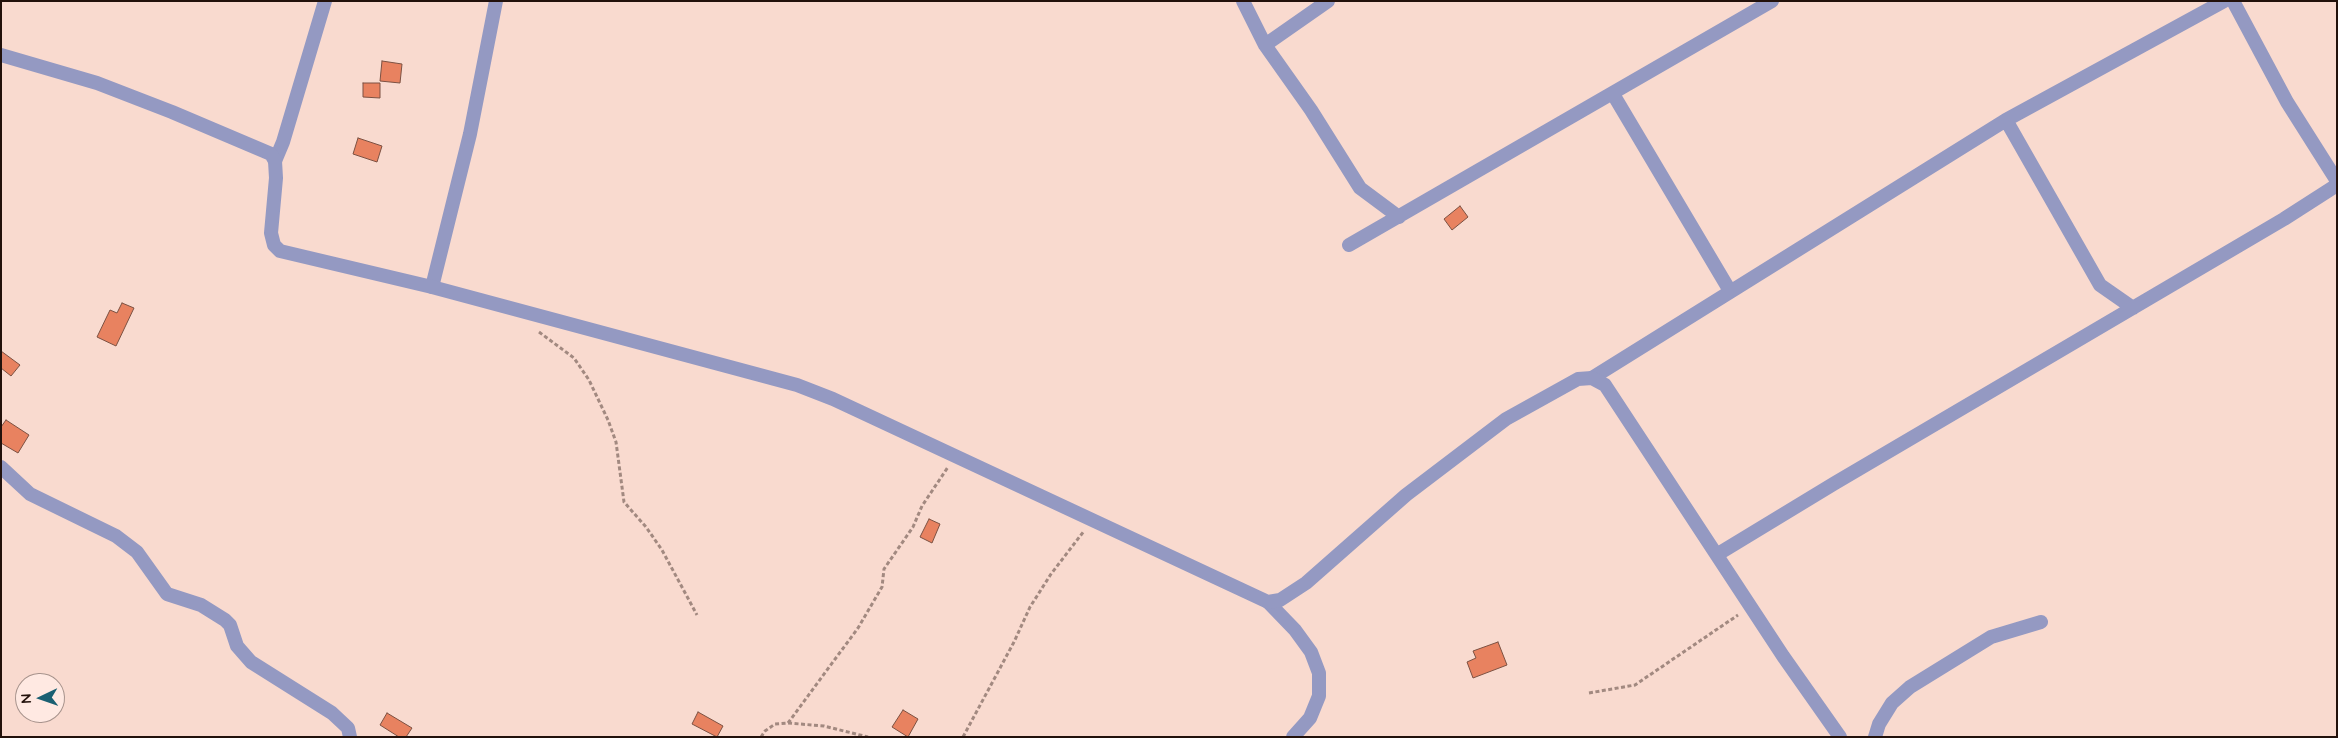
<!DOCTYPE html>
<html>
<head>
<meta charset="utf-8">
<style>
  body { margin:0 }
  #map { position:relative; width:2338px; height:738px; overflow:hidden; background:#f9dacf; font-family:Quicksand,sans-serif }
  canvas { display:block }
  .frame { position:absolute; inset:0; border:2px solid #22110b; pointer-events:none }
  .north { position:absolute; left:15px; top:673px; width:50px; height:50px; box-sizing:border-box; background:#ffe9e2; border:1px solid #a7938c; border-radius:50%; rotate:267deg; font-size:14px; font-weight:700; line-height:20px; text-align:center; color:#22110b }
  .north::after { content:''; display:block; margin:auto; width:18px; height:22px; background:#1b6072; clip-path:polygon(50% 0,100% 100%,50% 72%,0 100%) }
</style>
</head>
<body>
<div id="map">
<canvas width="2338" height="738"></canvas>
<div class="frame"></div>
<div class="north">N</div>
</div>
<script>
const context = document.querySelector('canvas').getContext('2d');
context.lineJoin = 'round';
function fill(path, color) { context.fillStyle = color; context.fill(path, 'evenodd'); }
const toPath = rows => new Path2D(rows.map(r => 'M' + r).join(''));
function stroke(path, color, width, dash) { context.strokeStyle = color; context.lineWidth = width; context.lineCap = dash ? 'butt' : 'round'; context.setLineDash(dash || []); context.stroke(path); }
const building = toPath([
  [382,61,402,64,400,83,380,81,382,61],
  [363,83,380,83,380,98,363,97,363,83],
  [358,138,382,146,377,162,353,154,358,138],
  [1460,206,1468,217,1452,230,1444,219,1460,206],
  [122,303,134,308,116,346,97,337,110,310,117,313,122,303],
  [1,351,20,365,11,376,1,368,1,351],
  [6,420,29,435,18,453,1,443,1,427,6,420],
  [929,519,940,524,932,543,920,537,929,519],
  [1498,642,1507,665,1473,678,1467,662,1476,658,1473,651,1498,642],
  [903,710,918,719,908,737,892,727,903,710],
  [698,712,723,726,717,737,692,724,698,712],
  [387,713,412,728,406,737,399,737,380,725,387,713]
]);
fill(building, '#e88260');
stroke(building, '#7c5142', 1);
stroke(toPath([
  [539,332,574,358,589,380,608,420,616,442,624,502,646,527,662,550,697,615],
  [1589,693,1635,685,1738,615],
  [788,723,858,628,882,587,884,569,913,527,922,506,948,467],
  [761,737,765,731,775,724,788,723,824,726,868,737],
  [963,737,1014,642,1030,607,1051,574,1084,531]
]), '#a28980', 3, [4, 2.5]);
stroke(toPath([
  [1243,1,1265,45,1311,110,1360,188,1399,217],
  [2233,1,2287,102,2337,181],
  [1265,45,1328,1],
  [1613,94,1730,291],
  [2006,120,2100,285,2133,308],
  [275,161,283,142,325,1],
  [1349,245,1772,1],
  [432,287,470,134,496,1],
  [1592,378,2006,120,2224,1],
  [1,467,30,494,116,536,137,552,167,594,201,605,225,620,230,625,237,646,251,662,332,713,348,728,350,737],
  [1718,554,1835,483,2284,219,2337,185],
  [1268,602,1295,630,1311,652,1319,673,1319,696,1310,718,1293,737],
  [1875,737,1879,724,1892,703,1910,687,1991,637,2041,622]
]), '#9499c2', 14);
stroke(toPath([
  [1,55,97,83,172,112,271,154,275,161,276,178,271,233,274,245,280,251,432,287,797,385,833,399,1268,602,1280,600,1306,583,1406,495,1506,419,1578,379,1592,378,1605,385,1783,656,1840,737]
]), '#9499c2', 14);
</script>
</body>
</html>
